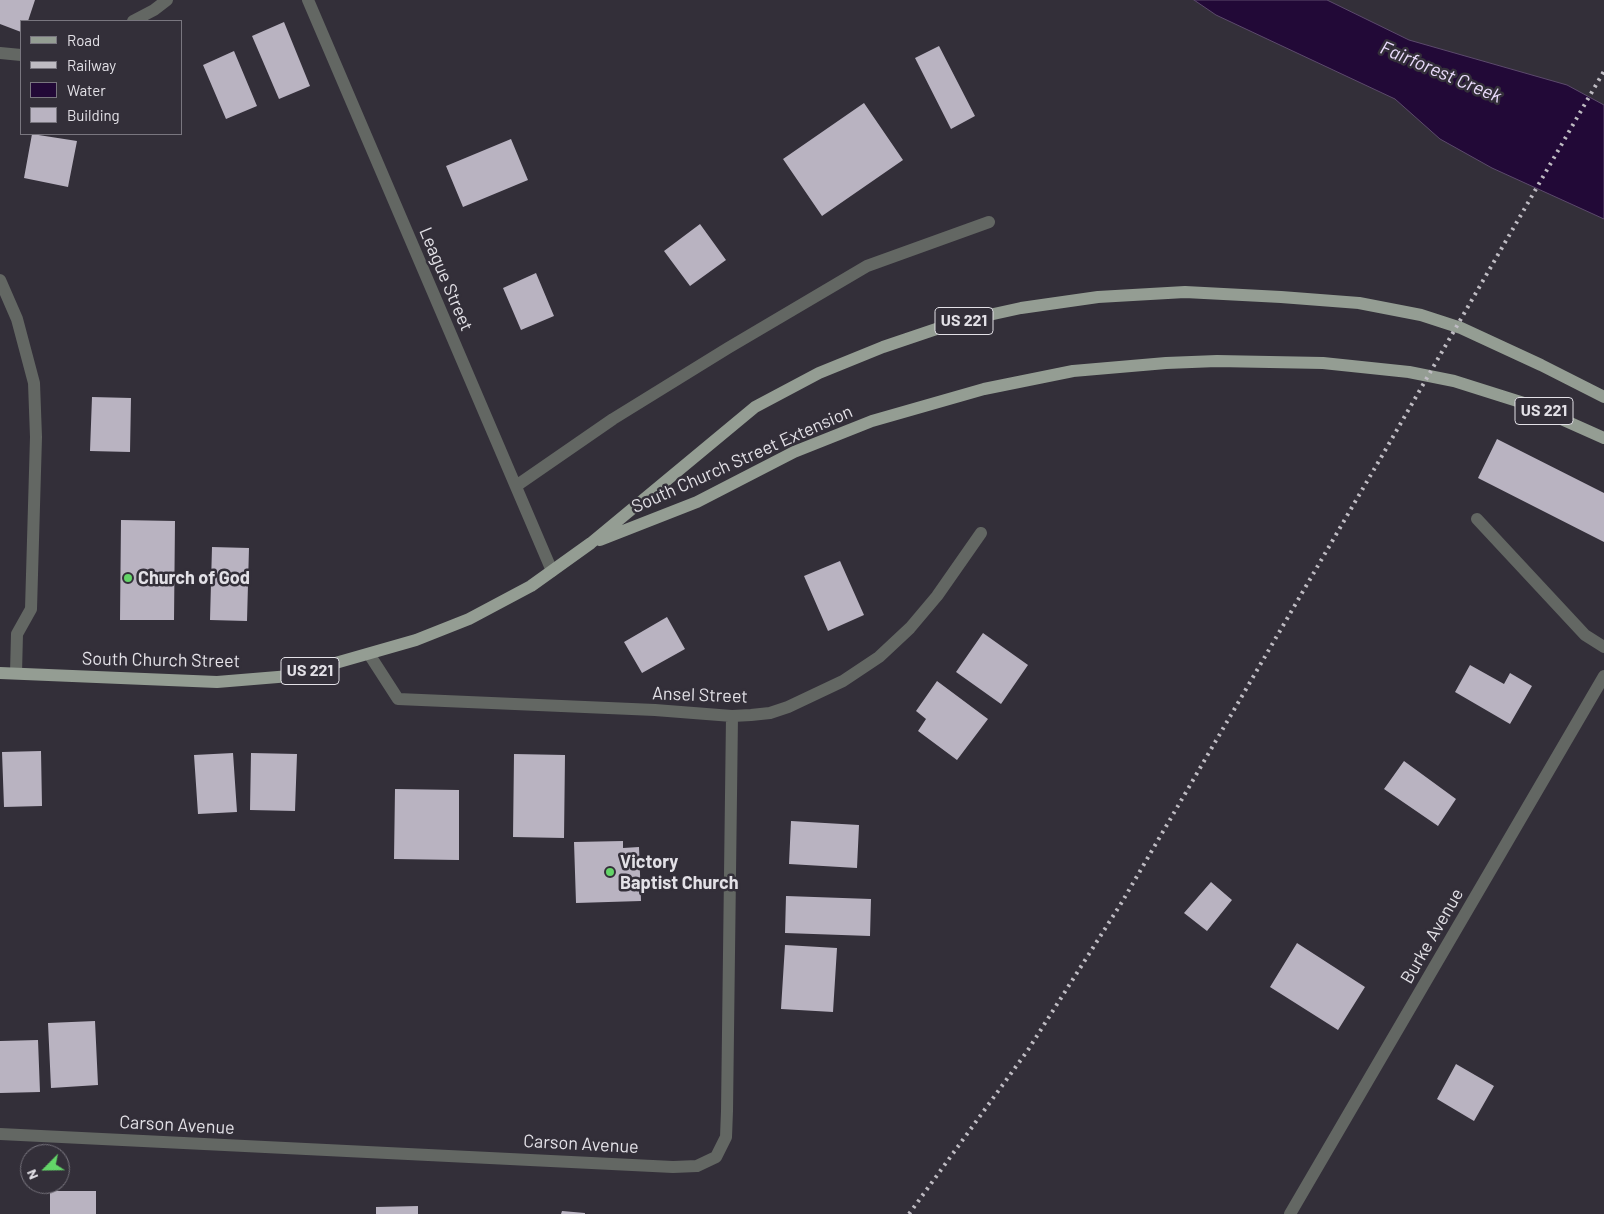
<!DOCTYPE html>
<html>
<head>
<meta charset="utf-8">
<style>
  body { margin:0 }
  #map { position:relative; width:1604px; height:1214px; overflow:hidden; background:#332f39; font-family:Barlow,sans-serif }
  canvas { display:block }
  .legend { position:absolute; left:20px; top:20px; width:162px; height:115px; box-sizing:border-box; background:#332f39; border:1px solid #79767f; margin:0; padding:6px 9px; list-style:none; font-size:15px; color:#e3e1e7 }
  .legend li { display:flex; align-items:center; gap:10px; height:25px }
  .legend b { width:25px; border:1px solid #79767f }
  .north { position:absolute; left:20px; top:1144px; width:50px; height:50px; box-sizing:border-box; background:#332f39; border:1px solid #79767f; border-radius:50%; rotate:247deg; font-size:14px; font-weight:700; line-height:20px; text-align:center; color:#e3e1e7 }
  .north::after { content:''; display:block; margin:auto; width:18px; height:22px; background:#63d468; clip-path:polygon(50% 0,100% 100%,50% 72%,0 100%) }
</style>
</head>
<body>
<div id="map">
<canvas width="1604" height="1214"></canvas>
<ul class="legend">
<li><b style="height:6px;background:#949d93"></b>Road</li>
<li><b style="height:6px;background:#bfbcc3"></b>Railway</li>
<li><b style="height:14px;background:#220937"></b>Water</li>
<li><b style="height:14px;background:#b9b3c1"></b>Building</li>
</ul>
<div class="north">N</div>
</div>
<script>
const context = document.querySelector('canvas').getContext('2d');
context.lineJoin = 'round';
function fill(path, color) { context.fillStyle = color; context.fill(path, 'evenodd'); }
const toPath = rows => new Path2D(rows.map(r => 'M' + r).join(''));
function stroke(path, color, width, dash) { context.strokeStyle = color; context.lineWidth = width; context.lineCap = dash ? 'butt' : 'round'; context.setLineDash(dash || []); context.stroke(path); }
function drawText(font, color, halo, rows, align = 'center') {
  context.font = font + ' Barlow,sans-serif'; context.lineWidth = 5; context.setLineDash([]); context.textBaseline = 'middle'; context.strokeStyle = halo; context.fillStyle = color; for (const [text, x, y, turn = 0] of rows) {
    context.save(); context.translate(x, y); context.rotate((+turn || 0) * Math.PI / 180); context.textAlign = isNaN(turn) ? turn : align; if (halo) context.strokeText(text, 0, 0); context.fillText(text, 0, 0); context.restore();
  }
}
const water = toPath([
  [1194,0,1327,0,1409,40,1567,85,1604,105,1604,219,1492,168,1440,139,1395,99,1216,15,1194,0]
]);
fill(water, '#220937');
stroke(water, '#5c4a6c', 1);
fill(toPath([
  [0,0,35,0,28,21,21,21,21,32,0,24],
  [284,22,310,86,279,99,252,36],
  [939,46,975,116,951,129,915,58],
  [234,51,257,106,226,119,203,65],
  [864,103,903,160,822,216,783,159],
  [32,134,77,141,68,187,24,178],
  [511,139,528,180,463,207,446,166],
  [700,224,726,260,690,286,664,251],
  [536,273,554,316,521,330,503,288],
  [92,397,131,398,130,452,90,451],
  [1497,439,1604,493,1604,542,1478,478],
  [121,520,175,521,174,620,120,620],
  [212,547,249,548,247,621,210,620],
  [840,561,864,615,828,631,804,576],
  [667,617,685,649,642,673,624,642],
  [983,633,1028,665,1001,704,956,672],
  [1470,665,1504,684,1510,673,1532,686,1510,724,1455,692],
  [937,681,988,719,957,760,918,731,926,719,916,711],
  [41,751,42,806,4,807,2,752],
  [233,753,237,812,198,814,194,755],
  [251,753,297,754,295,811,250,810],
  [514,754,565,755,564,838,513,837],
  [1404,761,1456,799,1438,826,1384,789],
  [395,789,459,790,459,860,394,859],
  [791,821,859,825,857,868,789,864],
  [623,841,623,848,639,847,641,901,576,903,574,842],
  [1211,882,1232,900,1207,931,1184,913],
  [786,896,871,899,870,936,785,933],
  [1297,943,1365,987,1338,1030,1270,987],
  [785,945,837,948,833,1012,781,1009],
  [95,1021,98,1085,51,1088,48,1023],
  [38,1040,40,1092,0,1093,0,1041],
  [1456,1064,1494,1086,1474,1121,1437,1099],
  [50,1191,96,1191,96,1214,50,1214],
  [418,1206,418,1214,376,1214,376,1207],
  [562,1211,585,1213,585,1214,561,1214]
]), '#b9b3c1');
stroke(toPath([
  [308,0,552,571],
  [133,21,154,10,167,0],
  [0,53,21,55],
  [0,280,17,319,34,383,36,437,31,609,17,634,16,673],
  [516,486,613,419,728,348,867,266,989,222],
  [1477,519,1585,635,1604,647],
  [369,654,398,699,655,710,732,716,751,715,770,713,788,707,843,681,879,657,910,628,937,596,981,533],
  [0,1134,673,1167,697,1166,716,1157,726,1137,727,1111,732,716],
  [1290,1214,1604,676]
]), '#636763', 12);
stroke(toPath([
  [600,540,697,502,794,452,872,421,984,389,1073,371,1166,363,1217,361,1323,363,1409,372,1454,381,1530,405,1604,438],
  [0,673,217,682,290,676,416,640,469,619,531,586,591,543,755,407,819,373,883,347,957,322,1021,308,1098,297,1185,292,1281,297,1359,303,1421,315,1461,328,1541,365,1604,397]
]), '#949d93', 12);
stroke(toPath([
  [909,1214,1028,1050,1122,902,1383,454,1604,71]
]), '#bfbcc3', 4, [2.5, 5]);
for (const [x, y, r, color] of [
  [128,578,5,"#63d468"],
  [610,872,5,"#63d468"]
]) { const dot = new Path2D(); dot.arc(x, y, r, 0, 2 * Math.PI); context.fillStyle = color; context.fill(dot); stroke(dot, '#332f39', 2); }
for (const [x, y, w] of [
  [964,321,58],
  [1544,411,58],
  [310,671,58]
]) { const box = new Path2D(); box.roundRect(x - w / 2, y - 13.5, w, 27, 4); context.fillStyle = '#332f39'; context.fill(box); stroke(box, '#e3e1e7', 1); }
drawText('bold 16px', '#e3e1e7', null, [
  ["US 221",964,321],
  ["US 221",1544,411],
  ["US 221",310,671]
]);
drawText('18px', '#e3e1e7', '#332f39', [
  ["League Street",446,279,67],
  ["South Church Street Extension",742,459,-24],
  ["South Church Street",161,660,1],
  ["Ansel Street",700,695,2],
  ["Burke Avenue",1432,936,-60],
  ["Carson Avenue",177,1125,3],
  ["Carson Avenue",581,1144,3]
]);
drawText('bold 18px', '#e3e1e7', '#332f39', [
  ["Church of God",138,578],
  ["Victory",620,862],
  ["Baptist Church",620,883]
], 'left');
drawText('italic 19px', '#ebdcfd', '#332f39', [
  ["Fairforest Creek",1441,72,23]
]);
</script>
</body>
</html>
